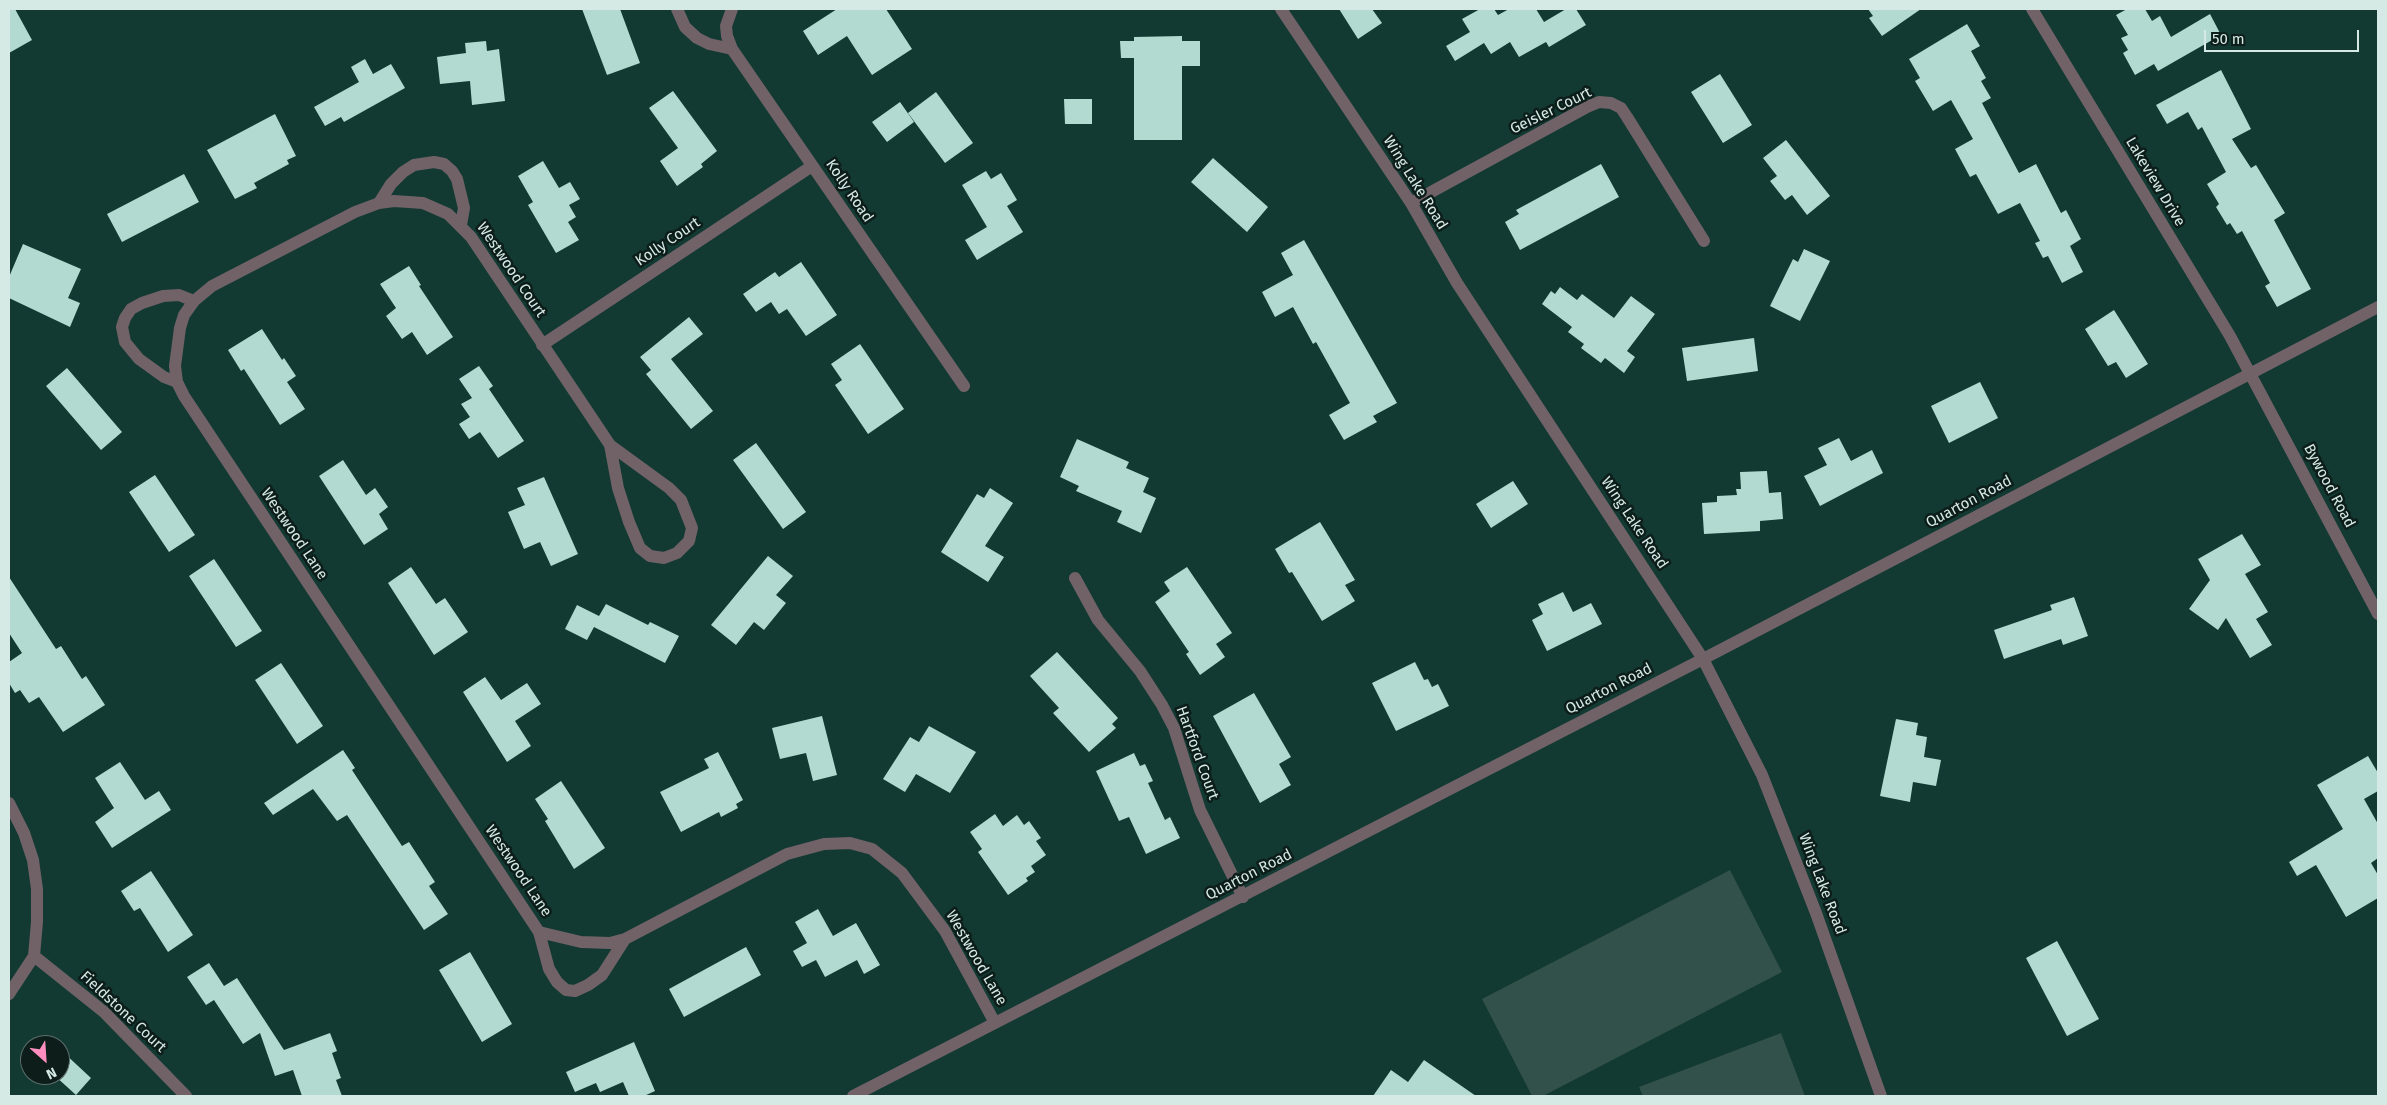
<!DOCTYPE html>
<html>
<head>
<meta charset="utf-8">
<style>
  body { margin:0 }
  #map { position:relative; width:2387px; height:1105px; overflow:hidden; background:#123932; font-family:"Fira Sans",sans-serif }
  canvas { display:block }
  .frame { position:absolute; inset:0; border:10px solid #d6eae5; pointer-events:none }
  .north { position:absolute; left:20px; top:1035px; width:50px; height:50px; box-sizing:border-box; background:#0d1d19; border:1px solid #5d6f6b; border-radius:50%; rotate:154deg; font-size:14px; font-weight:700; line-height:20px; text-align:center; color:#d6eae5 }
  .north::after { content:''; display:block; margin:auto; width:18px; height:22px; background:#fd8ebf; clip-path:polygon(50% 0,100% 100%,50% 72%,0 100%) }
  .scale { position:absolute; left:2204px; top:30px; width:155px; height:22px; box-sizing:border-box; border:2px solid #d6eae5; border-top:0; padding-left:6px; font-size:15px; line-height:18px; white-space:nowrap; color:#d6eae5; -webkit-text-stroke:4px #0d1d19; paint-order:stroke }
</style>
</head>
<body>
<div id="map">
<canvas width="2387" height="1105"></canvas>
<div class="frame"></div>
<div class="north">N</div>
<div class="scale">50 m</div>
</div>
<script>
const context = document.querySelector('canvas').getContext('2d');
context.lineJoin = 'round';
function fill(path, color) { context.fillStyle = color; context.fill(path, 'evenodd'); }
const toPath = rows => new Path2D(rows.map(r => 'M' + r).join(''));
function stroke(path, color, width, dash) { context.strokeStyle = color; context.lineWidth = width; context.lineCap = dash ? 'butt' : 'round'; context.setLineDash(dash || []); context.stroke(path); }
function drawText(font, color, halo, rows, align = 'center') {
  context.font = font + ' "Fira Sans",sans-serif'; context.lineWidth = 5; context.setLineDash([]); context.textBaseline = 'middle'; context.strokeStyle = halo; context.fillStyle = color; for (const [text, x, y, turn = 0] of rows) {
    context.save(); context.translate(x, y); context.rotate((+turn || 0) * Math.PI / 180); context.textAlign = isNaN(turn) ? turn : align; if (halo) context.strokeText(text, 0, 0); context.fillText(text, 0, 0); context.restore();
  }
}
fill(toPath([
  [1730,870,1782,972,1543,1096,1532,1096,1482,999],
  [1781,1033,1805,1096,1643,1096,1639,1087]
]), '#32514a');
fill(toPath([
  [9,9,15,9,32,40,9,53],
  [582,9,620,9,640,63,607,75],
  [837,9,886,9,912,49,872,75,847,36,818,55,803,31],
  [1339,9,1372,9,1382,23,1358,39],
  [1480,9,1494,9,1498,15,1509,9,1536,9,1544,22,1566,9,1576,9,1586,25,1549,47,1546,42,1519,57,1510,42,1491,54,1484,43,1455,61,1446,46,1470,32,1462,19],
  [1868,9,1921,9,1882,36,1869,18,1873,16],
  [2127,9,2145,9,2152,21,2160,16,2171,37,2210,14,2221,35,2158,71,2154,64,2135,75,2123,53,2128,50,2121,38,2128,35,2116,15],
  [1967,24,1980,46,1971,51,1986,78,1981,81,1991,98,1982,103,2019,173,2036,164,2061,213,2066,210,2081,239,2070,246,2083,272,2062,283,2048,256,2043,258,2035,243,2040,241,2020,203,1998,214,1976,174,1970,177,1955,149,1973,139,1951,100,1933,111,1915,81,1920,78,1909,59],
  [1182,36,1182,41,1200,41,1200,66,1182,66,1182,140,1134,140,1134,58,1121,58,1120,41,1134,41,1134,37],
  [486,41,487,51,499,49,505,101,472,105,470,81,440,84,437,57,466,53,465,43],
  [365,59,373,74,391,64,405,88,344,122,341,117,325,126,314,107,359,82,351,67],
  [2221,70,2251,129,2232,139,2251,168,2256,165,2285,213,2274,220,2311,289,2277,307,2265,286,2270,283,2242,231,2237,234,2230,223,2227,225,2216,207,2219,204,2207,184,2226,172,2202,127,2198,130,2188,112,2167,124,2156,105],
  [1720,74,1752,125,1723,143,1691,92],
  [673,91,717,151,701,164,703,167,677,186,660,161,678,148,649,108],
  [936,92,973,143,945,163,908,113],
  [1064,99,1092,99,1092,124,1065,124],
  [900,102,914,122,887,142,872,122],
  [275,114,296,156,287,160,289,164,254,183,257,188,235,199,207,150],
  [1786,140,1830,196,1807,215,1792,195,1785,200,1770,181,1777,176,1763,158],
  [1213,158,1268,207,1247,232,1191,182],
  [543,161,559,188,570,182,580,199,569,205,576,217,568,222,579,240,556,253,528,205,533,202,518,176],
  [1601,164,1619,197,1520,250,1505,222,1519,214,1516,210],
  [986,171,991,179,1001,173,1017,200,1007,206,1023,232,977,260,965,240,987,227,962,185],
  [184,174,199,202,122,242,107,214],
  [1304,240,1397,403,1373,416,1377,422,1344,440,1329,415,1350,403,1316,342,1313,344,1293,307,1275,317,1262,292,1293,275,1281,253],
  [23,244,81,269,68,298,80,303,70,327,9,298,9,277],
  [1804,249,1830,261,1800,321,1770,306,1793,259,1798,262],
  [801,262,837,315,806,336,787,309,779,314,771,302,756,312,743,294,775,272,779,277],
  [409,266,421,285,419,286,453,337,427,355,412,332,402,339,386,316,396,308,380,284],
  [1560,287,1577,300,1582,294,1614,318,1631,296,1655,314,1627,351,1635,357,1624,373,1605,358,1601,363,1581,348,1584,344,1568,332,1572,327,1542,304,1551,291,1555,294],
  [2114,310,2148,364,2126,378,2116,362,2108,366,2085,329],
  [689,317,703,334,671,359,713,411,691,429,646,374,651,370,640,357],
  [262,329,282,360,284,358,296,376,287,382,305,409,280,425,244,369,241,371,228,350],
  [1754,338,1758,371,1687,381,1682,348],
  [860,344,904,409,868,434,835,385,842,380,831,364],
  [479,366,493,386,489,389,524,441,498,458,480,432,469,439,459,424,470,417,461,404,472,398,459,379],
  [67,368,122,432,101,450,46,386],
  [1980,382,1998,418,1949,443,1931,406],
  [1839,438,1851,461,1872,450,1883,473,1820,506,1804,476,1827,465,1818,448],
  [1077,439,1129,462,1126,468,1149,478,1143,492,1156,498,1141,533,1117,522,1122,511,1076,491,1079,486,1060,477],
  [756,443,806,512,783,529,733,460],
  [343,460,366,495,375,488,388,507,379,514,388,529,364,545,319,476],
  [1767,471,1769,493,1781,492,1783,519,1760,521,1760,531,1704,534,1702,503,1717,502,1717,496,1737,495,1736,489,1741,489,1740,472],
  [155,475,195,535,169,552,129,492],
  [544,477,578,554,551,566,540,542,524,549,508,512,525,505,517,488],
  [1513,481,1528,504,1491,528,1476,504],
  [990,488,1013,503,985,546,1004,557,988,582,941,552,977,494,984,498],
  [1320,522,1355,580,1345,585,1355,601,1322,621,1292,572,1289,573,1275,549],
  [2242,534,2261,565,2245,574,2268,612,2256,619,2272,645,2250,658,2226,618,2218,630,2189,609,2210,580,2198,559],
  [768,556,793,576,776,595,786,603,764,630,754,622,736,645,711,625],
  [214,559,262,631,236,647,189,576],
  [411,567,436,604,445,598,468,632,434,655,388,583],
  [1187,567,1232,633,1216,644,1225,657,1200,675,1186,654,1189,652,1155,602,1170,591,1164,582],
  [9,577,56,649,61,646,82,679,86,676,105,705,63,732,39,697,29,703,20,690,15,693,9,683,9,662,22,653,9,633],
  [1563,592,1573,612,1591,603,1602,624,1547,651,1532,620,1543,614,1538,604],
  [2074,597,2088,636,2063,645,2061,639,2004,659,1994,630,2052,610,2050,605],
  [606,604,648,625,650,622,679,636,665,663,594,627,587,640,565,629,577,605,599,616],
  [1057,652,1118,718,1112,724,1116,728,1089,752,1053,713,1059,708,1030,676],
  [1415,662,1424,680,1428,679,1432,687,1438,684,1449,706,1396,731,1372,683],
  [281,663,323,726,297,744,255,680],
  [485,677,501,700,527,683,541,704,515,721,531,746,507,762,463,692],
  [1254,693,1291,757,1279,764,1291,785,1260,803,1213,716],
  [822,716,837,775,813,781,806,753,780,759,772,728],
  [1896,719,1918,723,1916,735,1927,737,1924,757,1941,760,1936,786,1913,782,1910,802,1880,796],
  [929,726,976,752,950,793,916,774,905,792,883,779,910,737,919,742],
  [343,750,355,768,352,770,402,846,409,842,435,882,429,886,448,914,424,930,347,815,337,821,313,789,273,815,264,803],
  [718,752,743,800,736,804,738,808,721,817,719,812,681,832,660,792,709,768,704,759],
  [1134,753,1140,766,1145,764,1153,781,1148,783,1165,820,1170,817,1180,838,1146,854,1129,817,1119,821,1096,771],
  [2368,756,2378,773,2378,791,2364,799,2378,824,2378,858,2371,863,2378,875,2378,898,2346,917,2316,865,2297,876,2289,862,2343,829,2317,785],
  [120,762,145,800,159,791,171,810,112,848,95,822,114,808,95,778],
  [561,781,605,848,574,869,545,821,548,819,535,799],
  [995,814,1003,826,1017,815,1024,825,1029,821,1041,838,1036,841,1046,855,1031,866,1035,872,1026,878,1028,881,1008,895,978,852,982,849,970,832],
  [151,871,193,935,168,952,140,908,134,911,121,891],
  [818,909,833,936,856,923,880,965,864,974,857,960,825,977,816,960,802,967,793,951,807,943,795,922],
  [2057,941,2099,1019,2067,1036,2026,958],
  [746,947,761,975,684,1017,669,989],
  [470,952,512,1024,482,1042,439,970],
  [209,963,224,986,237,978,284,1050,330,1033,337,1051,332,1053,341,1078,336,1080,342,1096,302,1096,293,1070,275,1076,260,1033,243,1044,214,1000,206,1005,187,977],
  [634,1042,655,1091,644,1096,629,1096,623,1082,600,1092,596,1083,575,1092,566,1072],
  [63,1052,91,1078,76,1095,54,1075,60,1075,60,1054],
  [1424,1060,1476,1096,1373,1096,1391,1070,1408,1082]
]), '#b2dad0');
stroke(toPath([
  [677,9,685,27,697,38,709,44,732,49],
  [732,9,726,26,727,36,732,49,964,386],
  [1281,9,1411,203,1457,283,1703,659,1762,775,1816,913,1881,1096],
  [2032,9,2230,336,2378,614],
  [379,203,391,184,403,172,414,165,434,162,444,164,452,171,457,179,464,208,461,225],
  [1411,203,1587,107,1599,102,1611,103,1621,108,1627,117,1704,241],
  [542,345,812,166],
  [177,382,164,377,139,359,125,342,122,327,125,318,131,309,142,303,163,296,179,295,194,301],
  [610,445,669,488,681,500,692,528,689,541,677,553,664,558,650,556,640,548,629,522,618,488,610,445,471,237,448,214,423,203,394,201,379,203,355,212,212,286,194,301,184,315,180,328,175,366,177,382,184,396,539,932,581,942,610,943,625,939,787,854,824,844,850,843,872,849,902,873,945,931,995,1023],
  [1075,578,1098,620,1140,671,1162,705,1174,728,1200,810,1243,897],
  [9,803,24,833,33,860,37,889,37,922,34,956,9,994],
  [539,932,549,969,557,982,566,990,575,991,588,985,602,975,625,939],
  [34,956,104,1012,186,1096],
  [853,1096,1703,659,2378,307]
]), '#706267', 12);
drawText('15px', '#d6eae5', '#0d1d19', [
  ["Geisler Court",1551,111,-26],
  ["Lakeview Drive",2155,182,59],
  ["Wing Lake Road",1415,183,58],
  ["Kolly Road",849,191,56],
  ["Kolly Court",668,242,-34],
  ["Westwood Court",511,270,56],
  ["Bywood Road",2329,486,62],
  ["Quarton Road",1969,502,-28],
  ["Wing Lake Road",1634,523,56],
  ["Westwood Lane",294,534,56],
  ["Quarton Road",1609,689,-27],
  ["Hartford Court",1197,753,70],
  ["Westwood Lane",518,871,56],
  ["Quarton Road",1249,875,-27],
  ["Wing Lake Road",1822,884,69],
  ["Westwood Lane",976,958,60],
  ["Fieldstone Court",123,1012,43]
]);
</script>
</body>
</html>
